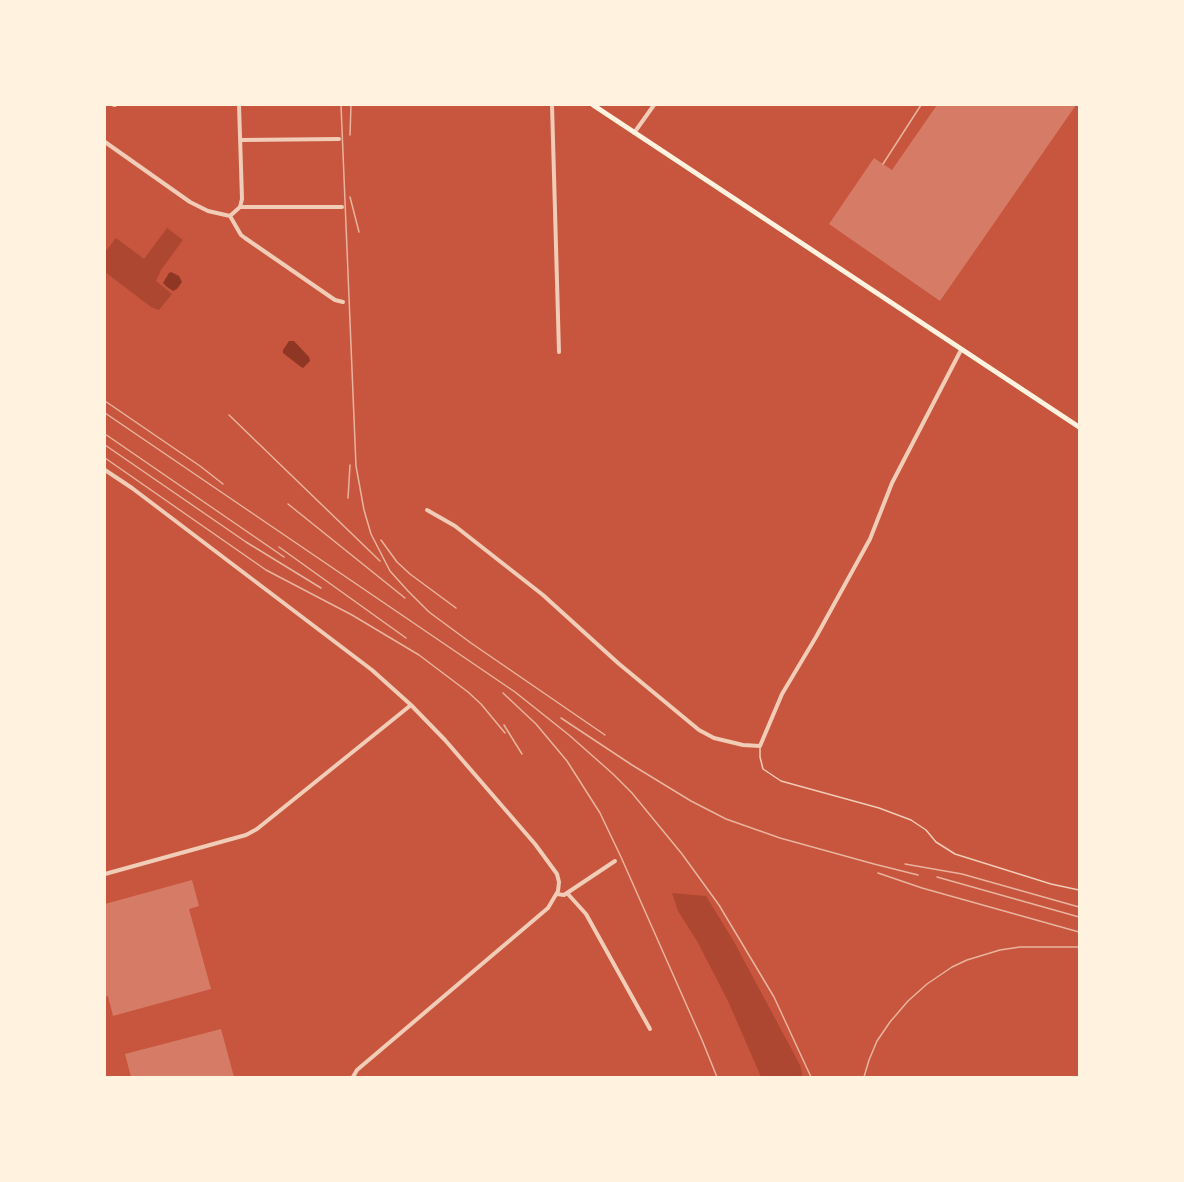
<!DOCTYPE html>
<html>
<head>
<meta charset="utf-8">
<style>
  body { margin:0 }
  #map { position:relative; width:1184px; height:1182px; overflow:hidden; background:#c8553d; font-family:"PT Sans Narrow",sans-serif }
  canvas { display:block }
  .frame { position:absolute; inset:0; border:106px solid #fff3e0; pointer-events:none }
</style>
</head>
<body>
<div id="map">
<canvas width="1184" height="1182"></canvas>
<div class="frame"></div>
</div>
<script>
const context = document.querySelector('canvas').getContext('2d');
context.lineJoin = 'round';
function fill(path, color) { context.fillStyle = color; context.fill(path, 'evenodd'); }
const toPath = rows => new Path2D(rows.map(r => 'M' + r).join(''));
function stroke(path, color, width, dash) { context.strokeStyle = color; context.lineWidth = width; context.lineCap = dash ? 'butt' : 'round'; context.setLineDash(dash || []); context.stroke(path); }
fill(toPath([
  [167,228,183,240,161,270,156,281,172,294,159,310,151,307,105,272,105,252,116,238,144,259],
  [672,893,706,896,733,940,800,1065,803,1077,761,1077,728,1001,697,941,678,911]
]), '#ae4732');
fill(toPath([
  [171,272,179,276,182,282,177,289,173,291,167,287,163,283,169,273],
  [289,341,294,341,309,357,310,361,303,368,301,367,283,353,283,350]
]), '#8f3625');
fill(toPath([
  [937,105,1076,105,940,301,829,224,874,158,892,170],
  [192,880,199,906,189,909,211,989,113,1016,108,996,105,997,105,904],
  [221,1029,234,1077,131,1077,125,1054]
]), '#d67c66');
stroke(toPath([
  [760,747,760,757,763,769,781,781,879,808,911,820,926,830,936,842,955,854,1051,884,1079,890]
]), '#f1ccb7', 1.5);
stroke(toPath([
  [114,105,115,105],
  [552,105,559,352],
  [634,133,654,105],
  [240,140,339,139],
  [105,142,190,202,208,211,230,216,241,235,245,238,335,300,343,302],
  [240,207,342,207],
  [230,216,240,207,242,199,239,105],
  [105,470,132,488,372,670,411,705,445,740,535,844,557,874,559,882,558,891,548,908,357,1070,353,1077],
  [427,510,455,526,543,595,618,663,699,730,714,738,743,745,760,746,782,694,816,637,870,539,892,483,961,350],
  [105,874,246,835,257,829,411,705],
  [567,893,586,914,650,1029],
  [557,894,564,895,615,861]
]), '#f1ccb7', 4);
stroke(toPath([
  [593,105,1079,427]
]), '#fff3e0', 5);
stroke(toPath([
  [341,105,356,466,364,510,371,534,390,571,408,591,429,612,471,643,605,735],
  [350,135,351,105],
  [883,164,921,105],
  [350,197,359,232],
  [105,401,200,466,223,484],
  [105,413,515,692,569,735,613,774,632,793,682,854,719,905,774,997,811,1077],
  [229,415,380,561],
  [105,434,284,557],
  [105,445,246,542,321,588],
  [105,458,266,570,352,615,419,655,468,692,481,704,505,733],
  [348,498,350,465],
  [288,504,405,598],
  [381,540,397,562,410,574,456,608],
  [279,547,406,638],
  [503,693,536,724,567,761,600,813,621,857,702,1040,717,1077],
  [561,718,632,765,691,801,726,819,780,838,874,864,918,875],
  [504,725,522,754],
  [905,864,962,874,1079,907],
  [878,873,922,888,1079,932],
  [937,877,1079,917],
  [864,1077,869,1060,877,1041,890,1022,908,1001,927,984,952,967,967,960,1000,950,1020,947,1079,947]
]), '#e9b49f', 1.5);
</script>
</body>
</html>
